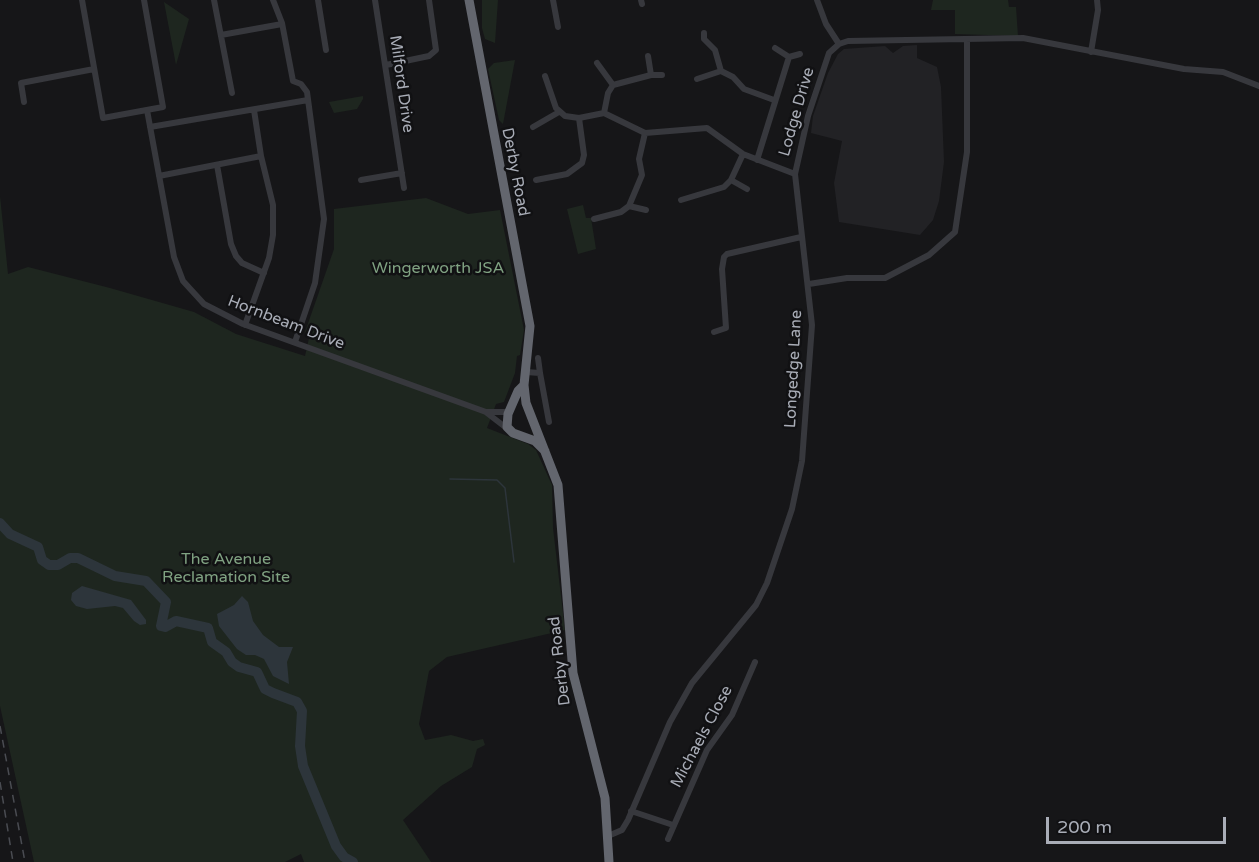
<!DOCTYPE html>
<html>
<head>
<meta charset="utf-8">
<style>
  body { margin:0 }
  #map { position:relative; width:1259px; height:862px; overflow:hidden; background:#161618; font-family:"Varela Round",sans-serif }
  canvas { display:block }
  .scale { position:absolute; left:1046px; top:817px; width:180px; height:27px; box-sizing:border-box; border:3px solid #a9adb7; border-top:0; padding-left:8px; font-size:18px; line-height:21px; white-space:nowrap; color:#a9adb7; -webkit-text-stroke:4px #111113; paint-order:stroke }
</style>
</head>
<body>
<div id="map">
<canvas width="1259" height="862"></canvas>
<div class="scale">200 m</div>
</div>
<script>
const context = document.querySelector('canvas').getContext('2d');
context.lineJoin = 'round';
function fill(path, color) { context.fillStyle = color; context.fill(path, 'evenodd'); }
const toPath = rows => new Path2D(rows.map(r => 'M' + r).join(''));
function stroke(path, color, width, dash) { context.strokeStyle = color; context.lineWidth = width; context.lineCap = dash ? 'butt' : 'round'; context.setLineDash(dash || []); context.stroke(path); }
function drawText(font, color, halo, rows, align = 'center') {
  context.font = font + ' "Varela Round",sans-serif'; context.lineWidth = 5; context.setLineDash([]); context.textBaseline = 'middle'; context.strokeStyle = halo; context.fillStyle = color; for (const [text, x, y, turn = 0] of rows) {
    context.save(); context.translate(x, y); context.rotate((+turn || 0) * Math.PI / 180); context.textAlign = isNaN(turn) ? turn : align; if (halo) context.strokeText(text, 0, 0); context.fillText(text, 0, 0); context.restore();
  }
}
fill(toPath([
  [917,45,917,58,937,67,941,87,944,162,939,201,933,220,920,235,839,222,834,183,842,141,811,133,813,116,828,73,838,54,844,49,885,46,893,53,903,46]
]), '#222225');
fill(toPath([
  [482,0,498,0,495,43,485,39,482,28],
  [933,0,1008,0,1009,7,1016,7,1018,36,955,34,955,10,931,10],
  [164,2,189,19,176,65],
  [515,60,503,124,499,120,488,69,494,63],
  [363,96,363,99,357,109,334,113,329,102],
  [0,196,8,274,28,267,110,288,194,312,236,334,305,356,309,338,305,332,334,249,334,209,426,198,468,214,500,210,524,330,520,355,517,356,515,373,504,402,496,404,487,428,528,444,536,450,552,485,553,528,565,630,447,657,429,671,419,724,425,740,451,735,473,741,483,739,485,745,477,749,472,767,441,786,403,820,431,862,304,862,301,854,285,862,34,862,0,706],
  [583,205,586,218,591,218,596,249,578,254,567,209]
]), '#1e261f');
fill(toPath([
  [82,586,131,600,146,620,146,624,140,625,134,621,123,608,115,606,87,609,76,606,71,600,72,593],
  [242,596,248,602,253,621,263,635,279,647,293,647,287,662,289,684,273,676,264,659,255,655,246,655,237,649,219,626,217,614,234,605]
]), '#2d353b');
stroke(toPath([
  [450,479,497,480,505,488,514,562]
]), '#2d353b', 1.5);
stroke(toPath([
  [0,523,10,534,38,547,42,560,49,565,58,565,70,558,78,558,115,576,146,581,166,602,161,626,165,627,176,621,208,628,212,642,226,652,232,662,239,667,257,672,265,689,273,693,297,702,302,711,300,746,303,766,336,846,344,857,353,862]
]), '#2d353b', 10);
stroke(toPath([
  [82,0,103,118,163,107,144,0],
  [214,0,232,93],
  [273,0,282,23,293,81,301,84,307,92,324,219,315,283,295,342],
  [318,0,326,50],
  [375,0,404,188],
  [553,0,558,27],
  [641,0,642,4],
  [817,0,826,24,839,44],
  [704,33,704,39,715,50,721,71,733,77,744,89,774,100],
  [221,35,282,24],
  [1091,52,1098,10,1097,0],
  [789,57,800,54],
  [597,63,613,85,651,75,648,56],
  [386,65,429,56,436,50,429,0],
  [651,75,662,75],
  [545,76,556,108,565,116,579,118,604,113,645,133,707,128,743,154,795,174],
  [697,79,721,71],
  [24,102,21,83,94,69],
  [147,110,174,257,183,281,204,304,243,324,486,412,509,412],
  [604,113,608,93,613,85],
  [150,127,308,100],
  [533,127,559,112],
  [757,160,789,57,775,48],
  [217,165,231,244,236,256,242,263,264,273],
  [159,176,261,156],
  [361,180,402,173],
  [536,180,567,174,582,163,584,155,579,118],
  [731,180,747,189],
  [681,200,724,187,731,180,743,154],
  [629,206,642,175,639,159,645,133],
  [594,219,621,212,629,206,646,210],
  [809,284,847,278,885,278,929,255,955,232,967,152,967,39],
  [245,325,269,258,273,235,273,205,261,156,254,110],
  [714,332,726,328,722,269,724,257,727,254,801,237],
  [538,358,540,373],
  [526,372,540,373,549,422],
  [487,413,509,430],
  [631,811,673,825],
  [608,836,622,830,628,820,670,722,692,683,756,605,767,583,792,509,802,461,812,325,795,174,808,116,829,53,839,44,848,41,1023,38,1184,69,1223,72,1259,86],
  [668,839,707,750,732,715,755,662]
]), '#37383d', 6);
stroke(toPath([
  [469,0,530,326,524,385,526,403,558,485,573,673,605,798,609,862],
  [524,385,518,391,508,414,507,427,513,433,535,441,545,451]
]), '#63666e', 9);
stroke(toPath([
  [0,726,25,862],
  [0,782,13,862]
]), '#4a4c52', 1.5, [8, 6]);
drawText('16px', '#a9adb7', '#111113', [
  ["Milford Drive",401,84,82],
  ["Lodge Drive",797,112,-74],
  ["Derby Road",515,172,79],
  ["Hornbeam Drive",286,323,21],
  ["Longedge Lane",794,369,-87],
  ["Derby Road",560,661,-97],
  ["Michaels Close",702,737,-62]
]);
drawText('16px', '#80a282', '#111113', [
  ["Wingerworth JSA",438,269],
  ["The Avenue",226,560],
  ["Reclamation Site",226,578]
]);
</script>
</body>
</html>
